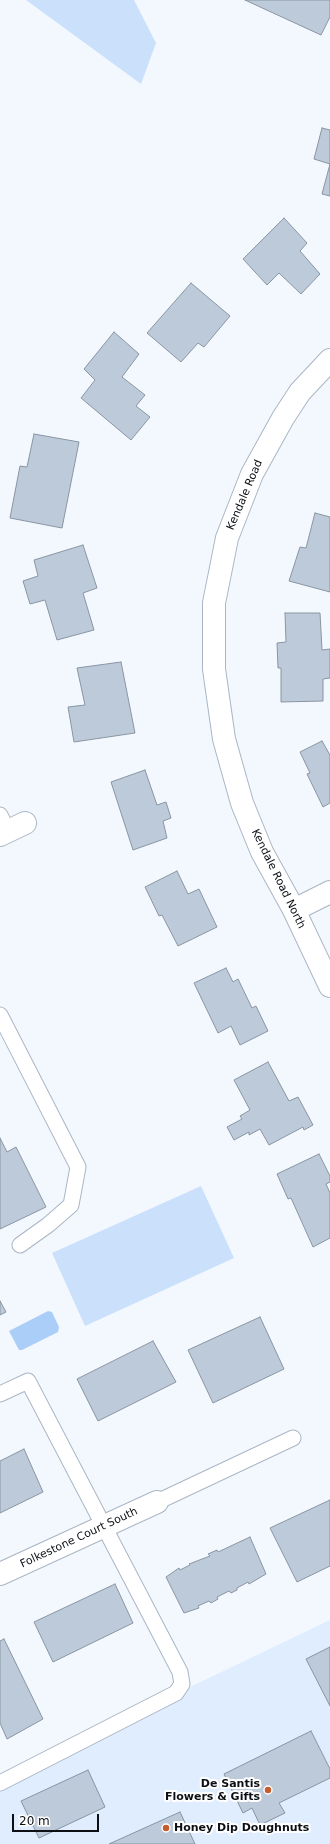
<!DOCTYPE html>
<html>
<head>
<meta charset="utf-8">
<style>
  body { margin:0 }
  #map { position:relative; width:330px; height:1844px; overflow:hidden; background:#f3f8fe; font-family:"DejaVu Sans",sans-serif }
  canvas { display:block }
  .scale { position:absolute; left:12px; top:1814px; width:87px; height:18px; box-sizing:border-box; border:2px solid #0c1015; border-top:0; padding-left:5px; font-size:12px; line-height:14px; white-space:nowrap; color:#0c1015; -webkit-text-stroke:3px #fff; paint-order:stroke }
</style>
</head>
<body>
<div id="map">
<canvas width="330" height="1844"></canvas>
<div class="scale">20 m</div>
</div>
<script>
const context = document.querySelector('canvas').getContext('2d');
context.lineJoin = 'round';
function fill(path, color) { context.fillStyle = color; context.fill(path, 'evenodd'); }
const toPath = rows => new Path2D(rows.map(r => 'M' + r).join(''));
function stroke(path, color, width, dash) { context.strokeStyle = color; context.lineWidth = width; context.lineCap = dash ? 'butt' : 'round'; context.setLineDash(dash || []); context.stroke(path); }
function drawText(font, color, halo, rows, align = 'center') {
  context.font = font + ' "DejaVu Sans",sans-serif'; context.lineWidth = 4; context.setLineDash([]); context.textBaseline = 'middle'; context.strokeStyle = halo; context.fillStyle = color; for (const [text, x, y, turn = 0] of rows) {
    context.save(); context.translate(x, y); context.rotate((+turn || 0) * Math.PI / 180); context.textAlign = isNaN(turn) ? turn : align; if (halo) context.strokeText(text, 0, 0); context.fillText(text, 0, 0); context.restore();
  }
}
fill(toPath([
  [330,1620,330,1844,0,1844,0,1778]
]), '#dfedff');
fill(toPath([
  [26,0,134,0,156,43,141,84],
  [201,1186,234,1258,85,1326,52,1253]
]), '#cae0fb');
fill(toPath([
  [48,1311,52,1312,59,1327,58,1332,22,1350,19,1350,9,1331]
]), '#abcef8');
const building = toPath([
  [245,0,330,0,330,17,321,35,245,0],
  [322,128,330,130,330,196,322,194,330,164,314,159,322,128],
  [284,218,307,243,300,251,320,274,301,294,279,273,267,285,243,259,284,218],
  [191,283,230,316,204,347,198,343,181,362,147,333,191,283],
  [114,332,139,354,122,377,145,395,136,406,150,417,131,440,81,398,95,380,84,369,114,332],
  [34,434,79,442,62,528,10,518,20,466,27,467,34,434],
  [315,513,330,517,330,592,289,581,300,547,306,548,315,513],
  [83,545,97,588,83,593,94,630,57,640,45,600,30,604,23,581,38,576,34,560,83,545],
  [285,613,320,613,322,650,330,649,330,678,323,679,323,701,281,702,281,668,278,668,277,643,286,642,285,613],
  [121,662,135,733,74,742,68,707,85,705,77,668,121,662],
  [322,741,330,755,330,803,323,807,307,774,310,773,300,752,322,741],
  [145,770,157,805,166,802,171,818,163,821,167,838,133,850,111,782,145,770],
  [177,871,188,894,199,889,217,927,178,946,162,915,159,916,145,887,177,871],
  [226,968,233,982,238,979,252,1008,256,1006,268,1031,240,1045,231,1026,218,1033,194,983,226,968],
  [268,1062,289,1101,298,1097,313,1125,304,1130,303,1127,269,1145,260,1129,249,1135,249,1132,234,1140,227,1127,242,1119,240,1116,250,1110,234,1080,268,1062],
  [0,1138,7,1152,16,1147,46,1207,0,1229,0,1138],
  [319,1154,330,1176,330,1182,326,1184,330,1193,330,1238,313,1247,291,1198,288,1199,277,1174,319,1154],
  [0,1301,6,1312,0,1315,0,1301],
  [260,1317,284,1369,213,1403,188,1350,260,1317],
  [153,1341,176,1382,98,1421,77,1379,153,1341],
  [24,1449,43,1492,0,1513,0,1461,24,1449],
  [330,1500,330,1566,297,1582,270,1528,330,1500],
  [250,1537,266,1574,249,1584,248,1582,237,1588,237,1590,231,1593,229,1591,217,1597,218,1599,211,1603,209,1601,198,1606,199,1608,184,1613,166,1577,179,1568,180,1570,190,1565,189,1564,210,1556,208,1554,217,1550,218,1552,250,1537],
  [115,1584,133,1623,53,1662,34,1622,115,1584],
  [4,1639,43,1719,7,1739,0,1723,0,1641,4,1639],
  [330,1647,330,1706,306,1659,330,1647],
  [311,1731,330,1769,330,1778,279,1803,285,1813,260,1825,252,1808,243,1813,224,1774,311,1731],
  [88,1770,105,1807,39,1838,21,1801,88,1770],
  [180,1812,195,1844,109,1844,180,1812]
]);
fill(building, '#bdcad9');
stroke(building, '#8995a3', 1);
const service = toPath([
  [0,815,8,832],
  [0,1015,78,1167,71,1205,48,1225,20,1245],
  [0,1394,28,1381,180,1672,182,1684,176,1693,0,1783],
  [157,1502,293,1438]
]);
const minor = toPath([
  [330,360,300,392,283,418,252,474,227,538,214,603,214,669,224,739,242,803,262,852,294,910,330,986],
  [0,835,25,823],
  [294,910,330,892],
  [0,1574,157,1502]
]);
stroke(service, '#aab6c5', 17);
stroke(minor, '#aab6c5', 24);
stroke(service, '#fff', 15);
stroke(minor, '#fff', 22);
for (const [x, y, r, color] of [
  [268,1790,4,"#c35d2d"],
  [166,1828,4,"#c35d2d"]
]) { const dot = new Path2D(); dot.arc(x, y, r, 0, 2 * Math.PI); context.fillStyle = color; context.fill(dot); stroke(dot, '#fff', 1.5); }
drawText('11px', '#0c1015', '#fff', [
  ["Kendale Road",245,495,-67],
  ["Kendale Road North",278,879,64],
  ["Folkestone Court South",79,1538,-25]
]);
drawText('bold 11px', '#0c1015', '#fff', [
  ["De Santis",260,1784],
  ["Flowers & Gifts",260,1797],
  ["Honey Dip Doughnuts",174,1828,"left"]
], 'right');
</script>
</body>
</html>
